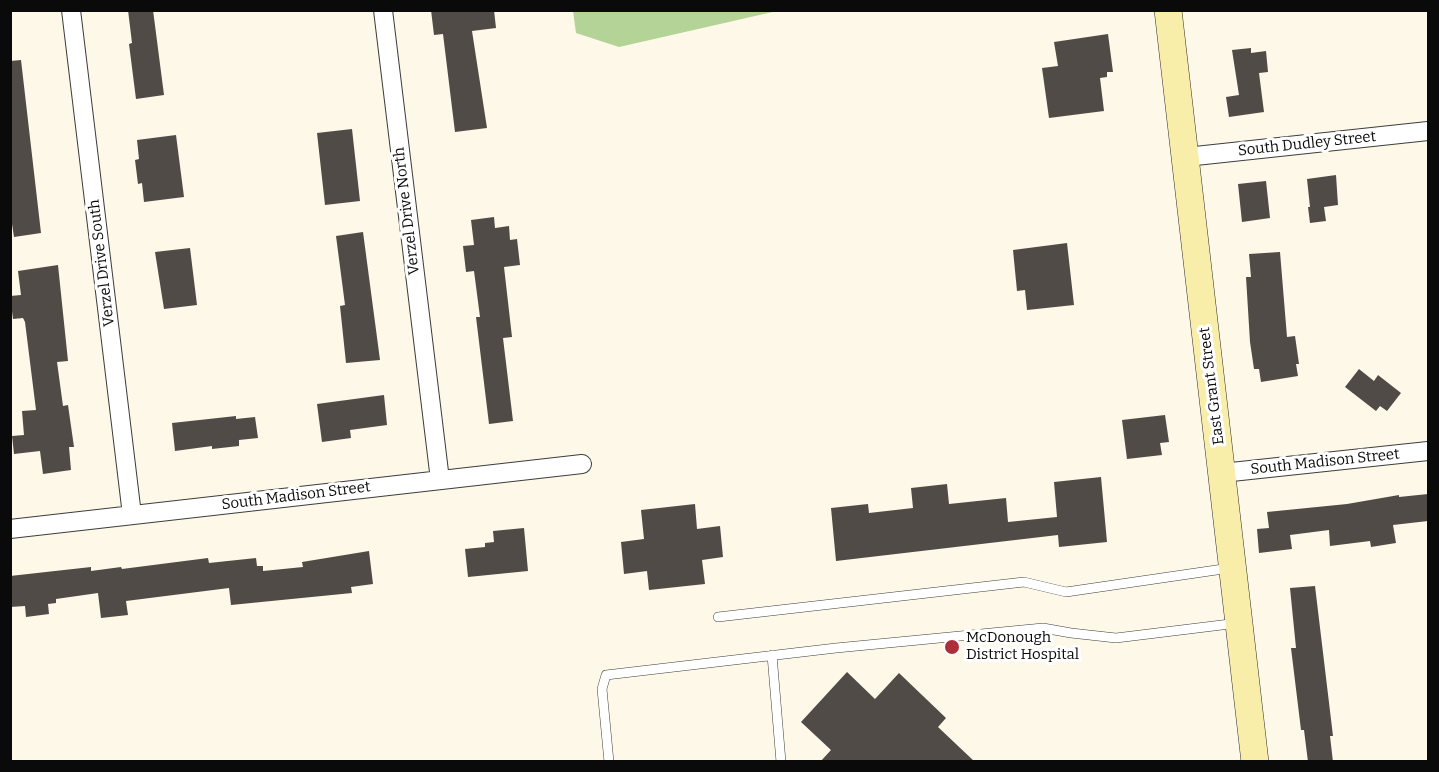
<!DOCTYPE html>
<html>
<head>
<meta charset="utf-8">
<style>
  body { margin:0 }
  #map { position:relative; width:1439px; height:772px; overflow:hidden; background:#fdf8e8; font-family:Bitter,serif }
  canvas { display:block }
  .frame { position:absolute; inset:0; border:12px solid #0a0a0a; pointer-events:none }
</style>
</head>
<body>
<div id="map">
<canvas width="1439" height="772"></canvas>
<div class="frame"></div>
</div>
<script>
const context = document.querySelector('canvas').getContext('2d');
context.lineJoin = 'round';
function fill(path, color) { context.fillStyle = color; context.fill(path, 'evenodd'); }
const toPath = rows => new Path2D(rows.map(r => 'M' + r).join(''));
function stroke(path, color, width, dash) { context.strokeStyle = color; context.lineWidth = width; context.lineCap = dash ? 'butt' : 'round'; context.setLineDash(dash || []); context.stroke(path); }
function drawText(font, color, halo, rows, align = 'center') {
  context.font = font + ' Bitter,serif'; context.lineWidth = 6; context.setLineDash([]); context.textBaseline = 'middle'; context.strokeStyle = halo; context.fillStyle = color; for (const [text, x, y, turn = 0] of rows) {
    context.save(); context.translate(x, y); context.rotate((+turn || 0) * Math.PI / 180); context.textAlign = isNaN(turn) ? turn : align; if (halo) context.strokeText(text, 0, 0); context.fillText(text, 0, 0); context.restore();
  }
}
fill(toPath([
  [573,11,573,10,777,11,619,47,576,33]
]), '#b4d397');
fill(toPath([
  [128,10,153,10,164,95,136,99,129,44,132,43],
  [431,10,494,10,496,28,472,31,487,128,455,132,443,34,434,35],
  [1108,34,1113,72,1107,72,1107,77,1100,78,1104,111,1049,118,1042,68,1058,66,1054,42],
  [1251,48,1251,53,1266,51,1268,72,1259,73,1264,112,1229,117,1226,97,1239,95,1232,50],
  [21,60,41,233,14,237,12,224,10,224,10,61],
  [352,129,360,201,325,205,317,133],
  [176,135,184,197,144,202,142,183,138,184,135,160,139,159,137,140],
  [1336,175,1338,205,1324,207,1326,221,1310,223,1308,207,1310,207,1307,179],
  [1266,181,1270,218,1242,222,1238,184],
  [494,217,495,228,509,226,510,240,517,239,520,265,504,267,512,337,503,338,513,421,489,424,476,317,480,317,474,271,466,272,463,246,474,245,471,220],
  [363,232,380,360,346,363,340,306,345,305,336,236],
  [1067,243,1074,305,1027,310,1025,290,1017,291,1013,250],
  [190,248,197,305,164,309,155,252],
  [1280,252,1287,337,1295,336,1299,364,1296,364,1298,376,1261,382,1259,369,1254,369,1250,342,1246,277,1251,277,1249,254],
  [58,265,68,361,57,362,63,406,68,405,74,447,69,447,71,470,43,474,40,451,14,454,12,436,24,435,22,411,36,410,25,322,23,318,13,319,10,296,21,295,18,271],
  [1359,369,1374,381,1378,375,1401,393,1387,411,1380,406,1376,411,1345,387],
  [384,395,387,425,350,430,351,438,322,442,317,404],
  [1165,415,1169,442,1160,443,1162,455,1127,459,1122,420],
  [236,416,236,419,255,417,258,438,239,440,239,446,212,449,212,446,175,451,172,423],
  [1101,477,1107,542,1059,547,1058,535,836,561,831,508,868,504,869,513,913,508,911,488,947,484,949,504,1006,498,1008,522,1057,517,1054,482],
  [1428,494,1428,521,1393,525,1396,543,1371,547,1370,541,1330,546,1329,530,1290,535,1292,549,1259,553,1257,529,1269,528,1267,512,1347,504,1399,495,1399,497],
  [695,504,697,529,720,526,723,557,702,560,705,584,649,590,647,571,624,574,621,542,644,539,641,510],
  [524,528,528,571,468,577,465,549,485,547,485,543,494,542,493,531],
  [369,551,373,584,351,587,352,593,231,605,229,588,126,601,128,615,101,618,98,593,56,599,56,603,48,604,49,614,26,617,25,606,10,607,10,576,91,567,91,571,121,567,122,569,208,558,209,563,256,558,257,566,263,566,263,571,303,567,302,562],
  [1315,586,1333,736,1330,736,1333,762,1308,762,1304,730,1301,730,1291,648,1296,648,1290,588],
  [847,672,875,699,899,673,946,718,938,727,975,762,820,762,831,750,801,722]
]), '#514b47');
const service = toPath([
  [718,617,1024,582,1066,592,1230,568],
  [772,655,781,762],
  [609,762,602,689,606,675,836,648,1043,628,1071,633,1116,638,1238,623]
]);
const minor = toPath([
  [71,10,132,515],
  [383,10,440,480],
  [1186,157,1428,131],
  [1222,473,1428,451],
  [10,529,582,464]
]);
const secondary = toPath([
  [1168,10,1255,762]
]);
stroke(service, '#3d3d3d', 10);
stroke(minor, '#3d3d3d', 20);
stroke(secondary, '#2c2c2c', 28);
stroke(service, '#fff', 9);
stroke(minor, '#fff', 18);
stroke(secondary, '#f8eda9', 27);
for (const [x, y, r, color] of [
  [952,647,8,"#ad2f39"]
]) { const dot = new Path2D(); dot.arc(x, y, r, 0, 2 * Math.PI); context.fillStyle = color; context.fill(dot); stroke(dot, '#fff', 2); }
drawText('15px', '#0a0a0a', '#fff', [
  ["South Dudley Street",1307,144,-6],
  ["Verzel Drive North",407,211,-97],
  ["Verzel Drive South",102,263,-97],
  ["East Grant Street",1212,386,-97],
  ["South Madison Street",1325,462,-6],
  ["South Madison Street",296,496,-7]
]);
drawText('15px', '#0a0a0a', '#fff', [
  ["McDonough",966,638],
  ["District Hospital",966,655]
], 'left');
</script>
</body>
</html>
